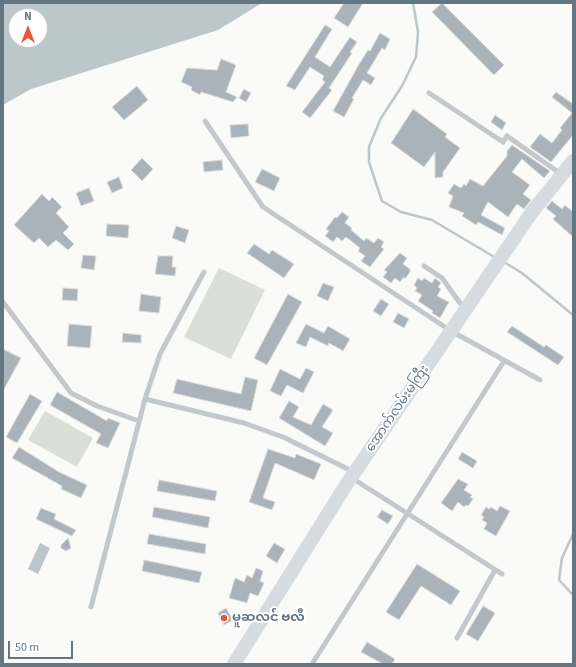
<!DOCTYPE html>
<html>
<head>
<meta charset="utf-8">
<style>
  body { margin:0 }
  #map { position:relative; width:576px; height:667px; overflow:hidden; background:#fafaf8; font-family:"Source Sans 3",sans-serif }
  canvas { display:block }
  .frame { position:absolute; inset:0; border:4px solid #657683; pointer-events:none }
  .north { position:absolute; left:8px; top:8px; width:40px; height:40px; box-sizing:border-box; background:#fff; border:1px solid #c1c8cd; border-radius:50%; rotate:0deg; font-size:11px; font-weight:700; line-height:16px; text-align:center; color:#657683 }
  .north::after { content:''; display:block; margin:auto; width:14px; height:18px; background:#e4572e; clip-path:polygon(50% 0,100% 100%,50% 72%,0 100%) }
  .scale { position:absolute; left:8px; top:641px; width:65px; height:18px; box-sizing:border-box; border:2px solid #657683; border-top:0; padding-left:5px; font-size:12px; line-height:14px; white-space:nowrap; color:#657683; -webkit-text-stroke:3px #fff; paint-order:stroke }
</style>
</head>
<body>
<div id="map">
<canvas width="576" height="667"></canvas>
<div class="frame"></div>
<div class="north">N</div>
<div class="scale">50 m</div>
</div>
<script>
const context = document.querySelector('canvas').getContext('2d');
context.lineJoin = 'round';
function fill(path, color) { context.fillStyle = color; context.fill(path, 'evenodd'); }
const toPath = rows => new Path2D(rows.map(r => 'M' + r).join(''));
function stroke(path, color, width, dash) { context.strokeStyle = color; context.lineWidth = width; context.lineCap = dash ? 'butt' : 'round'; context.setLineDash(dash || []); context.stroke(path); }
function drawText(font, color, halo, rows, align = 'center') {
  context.font = font + ' "Source Sans 3","Noto Sans Myanmar",sans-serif'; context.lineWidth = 4; context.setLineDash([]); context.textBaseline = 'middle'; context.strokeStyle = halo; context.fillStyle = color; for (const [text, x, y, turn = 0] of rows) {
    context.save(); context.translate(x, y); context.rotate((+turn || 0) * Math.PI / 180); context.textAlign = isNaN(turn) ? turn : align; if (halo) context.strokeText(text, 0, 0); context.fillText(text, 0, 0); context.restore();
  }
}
fill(toPath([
  [219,268,265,290,231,359,184,337],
  [45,411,93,438,77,467,28,440]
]), '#dadfd7');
fill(toPath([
  [3,3,262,3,218,30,31,89,3,105],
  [16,16,40,16,40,40,16,40],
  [40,543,50,548,38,574,28,569]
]), '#bbc7cb');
stroke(toPath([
  [413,3,418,32,416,57,402,86,381,118,369,147,369,162,382,201,401,212,432,220,496,258],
  [504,262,522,273,573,315],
  [573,534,562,558,559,580,573,595]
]), '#bbc7cb', 2.5);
const building = toPath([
  [344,3,363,3,348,27,334,18,344,3],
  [442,3,504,65,494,75,432,12,442,3],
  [325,25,332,29,315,57,330,67,350,37,357,42,350,52,352,53,329,88,332,90,310,118,302,112,325,82,322,80,324,76,310,67,295,90,286,86,325,25],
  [380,33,390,39,385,50,382,48,367,73,375,78,371,85,363,80,352,98,354,99,344,117,333,111,358,66,368,50,370,51,380,33],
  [221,59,236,65,226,92,237,97,233,102,201,92,200,95,191,90,192,87,181,82,187,68,217,70,221,59],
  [137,86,148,100,124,120,112,107,137,86],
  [244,89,251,93,246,102,239,98,244,89],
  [556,92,573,104,573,135,551,162,530,147,540,134,552,143,562,130,560,128,572,113,552,97,556,92],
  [413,109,447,134,445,137,460,148,443,172,443,177,435,178,435,152,424,167,391,143,413,109],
  [495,115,506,123,502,130,491,122,495,115],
  [248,124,249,136,231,138,230,125,248,124],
  [512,145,550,171,544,178,522,159,512,172,530,185,523,194,531,200,524,209,517,204,508,217,488,202,481,215,505,228,502,235,478,222,476,225,462,216,464,213,449,207,453,196,448,193,454,184,461,188,464,184,466,186,470,179,483,186,507,156,507,151,512,145],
  [142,158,153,169,142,181,131,170,142,158],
  [222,160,223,170,204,172,203,162,222,160],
  [262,169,280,178,274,191,255,182,262,169],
  [119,177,123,188,112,193,107,182,119,177],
  [89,188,94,201,81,206,76,193,89,188],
  [42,194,49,201,52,197,62,207,56,213,69,227,63,233,74,244,68,250,56,240,48,247,39,238,34,243,14,225,42,194],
  [552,201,562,209,565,205,573,212,573,237,553,219,556,216,546,208,552,201],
  [342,212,349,217,345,223,352,228,351,230,364,241,366,238,374,243,378,238,384,242,381,247,384,249,370,267,361,261,365,256,358,251,360,248,346,237,342,241,337,237,333,242,325,236,329,231,326,229,335,217,337,218,342,212],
  [107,224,129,225,128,238,106,236,107,224],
  [176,226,189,230,185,243,172,238,176,226],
  [254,244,269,254,272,250,294,264,284,278,247,253,254,244],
  [400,253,407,258,403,264,410,269,410,272,405,279,404,277,400,282,395,278,391,283,383,277,387,272,384,270,400,253],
  [83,255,96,256,94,270,81,268,83,255],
  [158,256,173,256,172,267,176,267,175,276,155,274,158,256],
  [418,278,422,281,424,278,432,283,435,278,441,283,438,287,441,289,437,296,449,302,440,318,432,313,433,311,418,301,422,295,415,291,417,288,414,285,418,278],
  [323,283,334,287,328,301,317,296,323,283],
  [63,288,78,289,77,301,62,300,63,288],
  [141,294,161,297,159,313,139,311,141,294],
  [288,294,302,302,267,365,254,358,288,294],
  [381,299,389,304,381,316,373,311,381,299],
  [398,313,409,319,404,328,393,322,398,313],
  [69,324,92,326,90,348,67,346,69,324],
  [306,324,324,333,328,326,350,339,343,351,329,343,328,346,310,337,306,347,296,343,306,324],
  [512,326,544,347,546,345,564,357,558,365,507,332,512,326],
  [123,333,141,335,141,343,122,342,123,333],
  [3,349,21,358,3,391,3,349],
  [306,368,314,372,303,393,287,385,281,396,270,391,280,369,300,379,306,368],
  [245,377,258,380,251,411,173,393,177,379,241,394,245,377],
  [57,392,107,421,108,418,120,423,108,448,96,443,101,434,50,405,57,392],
  [30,394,42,401,17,443,6,437,30,394],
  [289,401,299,407,293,417,311,425,323,404,333,410,322,427,333,433,325,446,279,418,289,401],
  [19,447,59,472,87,485,81,498,61,489,62,486,12,458,19,447],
  [268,449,295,458,296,454,321,464,314,480,275,463,263,498,275,502,272,510,249,502,268,449],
  [462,452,477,461,473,468,458,459,462,452],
  [458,479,468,484,464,490,472,495,470,497,473,499,468,506,466,505,464,507,458,502,452,511,441,503,458,479],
  [159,480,217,491,215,501,157,491,159,480],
  [500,506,510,511,496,536,484,529,487,523,482,520,484,517,481,515,486,507,489,509,491,507,497,511,500,506],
  [154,507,210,517,208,528,152,517,154,507],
  [41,508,56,514,54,519,76,530,72,536,36,519,41,508],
  [382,510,393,516,388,524,377,517,382,510],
  [149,534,206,544,205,554,147,544,149,534],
  [68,538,71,548,66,551,61,548,61,545,68,538],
  [274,543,285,549,277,563,266,556,274,543],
  [144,560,202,572,199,583,142,571,144,560],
  [417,564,460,591,451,605,421,586,399,620,386,612,417,564],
  [256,568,263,571,260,581,264,583,258,596,250,593,247,603,229,598,235,578,244,582,247,575,252,578,256,568],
  [483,606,495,613,478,641,466,634,483,606],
  [226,608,233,620,224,625,218,613,226,608],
  [367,642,395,659,392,664,383,664,361,652,367,642]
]);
fill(building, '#aab3b9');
stroke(building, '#dcdcda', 1);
stroke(toPath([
  [429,93,503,142,507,136,561,174],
  [205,121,263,207,451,331,540,380],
  [424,266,442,278,465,310],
  [3,302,71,393,97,406,139,421],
  [145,399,244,423,283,437,354,472],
  [352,478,502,574],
  [91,607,145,399,160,354,204,272],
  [457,638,495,570],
  [312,664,504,361]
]), '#c3c8cc', 5);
stroke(toPath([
  [234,664,346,485,532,212,573,161]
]), '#d6dbdf', 14);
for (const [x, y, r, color] of [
  [224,618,4,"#e4572e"]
]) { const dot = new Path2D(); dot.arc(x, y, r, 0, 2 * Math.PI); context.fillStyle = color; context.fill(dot); stroke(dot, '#fff', 1.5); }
drawText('13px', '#657683', '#fff', [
  ["အောက်လမ်းမကြီး",398,409,-56]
]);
drawText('bold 13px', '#657683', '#fff', [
  ["မူဆလင် ဗလီ",232,618]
], 'left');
</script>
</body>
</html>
